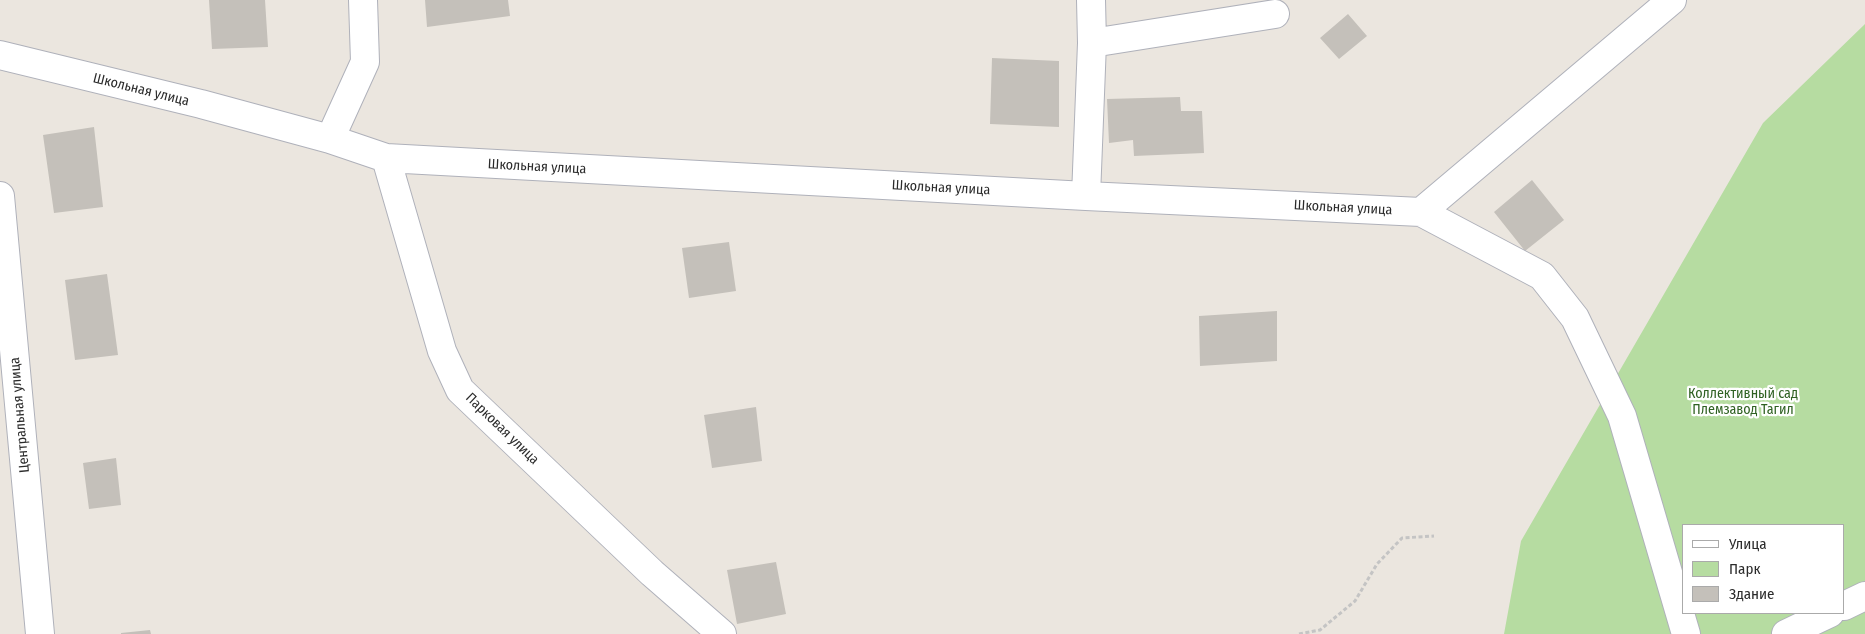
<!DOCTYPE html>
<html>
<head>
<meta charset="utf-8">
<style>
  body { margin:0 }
  #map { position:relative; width:1865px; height:634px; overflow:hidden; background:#ebe6df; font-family:"Fira Sans Condensed",sans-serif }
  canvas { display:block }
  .legend { position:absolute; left:1682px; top:524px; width:162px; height:90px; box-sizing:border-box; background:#fff; border:1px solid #aaa; margin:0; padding:6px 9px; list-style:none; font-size:15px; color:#2b2b2b }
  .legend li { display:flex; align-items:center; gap:10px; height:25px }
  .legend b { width:25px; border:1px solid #aaa }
</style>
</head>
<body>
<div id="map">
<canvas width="1865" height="634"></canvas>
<ul class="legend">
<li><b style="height:6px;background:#fff"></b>Улица</li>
<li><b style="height:14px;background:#b6dca1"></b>Парк</li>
<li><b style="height:14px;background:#c4c0ba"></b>Здание</li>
</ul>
</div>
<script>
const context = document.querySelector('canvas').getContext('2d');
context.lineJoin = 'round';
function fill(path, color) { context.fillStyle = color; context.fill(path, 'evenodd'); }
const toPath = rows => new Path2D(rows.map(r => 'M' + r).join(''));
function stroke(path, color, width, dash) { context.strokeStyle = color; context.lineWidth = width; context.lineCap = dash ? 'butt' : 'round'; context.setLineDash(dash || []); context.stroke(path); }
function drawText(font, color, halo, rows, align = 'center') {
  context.font = font + ' "Fira Sans Condensed",sans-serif'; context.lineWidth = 4.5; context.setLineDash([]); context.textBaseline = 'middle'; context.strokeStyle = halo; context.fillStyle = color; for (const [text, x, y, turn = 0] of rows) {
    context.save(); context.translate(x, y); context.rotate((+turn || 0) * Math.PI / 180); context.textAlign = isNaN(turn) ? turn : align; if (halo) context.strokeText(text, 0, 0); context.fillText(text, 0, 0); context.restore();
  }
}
fill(toPath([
  [1865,24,1865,634,1504,634,1521,541,1763,123],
  [1684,525,1844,525,1844,613,1684,613]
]), '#b6dca1');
fill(toPath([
  [209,0,265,0,268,47,212,49],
  [425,0,508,0,510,16,427,27],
  [1348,14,1367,36,1339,59,1320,38],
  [992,58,1059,61,1059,127,990,124],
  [1180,97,1181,111,1202,111,1204,153,1134,156,1133,140,1109,143,1107,99],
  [94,127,103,207,54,213,43,135],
  [1532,180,1564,220,1525,251,1494,212],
  [729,242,736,291,689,298,682,248],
  [107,274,118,355,75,360,65,280],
  [1277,311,1277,361,1200,366,1199,316],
  [756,407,762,461,712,468,704,415],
  [116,458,121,505,89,509,83,463],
  [776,562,786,614,737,624,727,570],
  [150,630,151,634,121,634,121,633]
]), '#c4c0ba');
const minor = toPath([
  [1092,43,1275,14],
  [0,55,201,104,330,139,386,158,1086,196,1421,212,1542,276,1575,318,1622,416,1686,634],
  [330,139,365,62,363,0],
  [386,158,442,351,460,390,652,573,722,634],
  [0,196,40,634],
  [1086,196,1092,43,1091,0],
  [1421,212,1672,0],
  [1844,606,1865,596],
  [1786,634,1830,613]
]);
stroke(minor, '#afb1ba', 30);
stroke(toPath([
  [1299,634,1320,630,1355,601,1377,564,1402,538,1434,536]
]), '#c4c4c4', 3, [4, 2.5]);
stroke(minor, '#fff', 28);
drawText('14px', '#2b2b2b', '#fff', [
  ["Школьная улица",141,90,14],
  ["Школьная улица",537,167,3],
  ["Школьная улица",941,188,3],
  ["Школьная улица",1343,208,3],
  ["Центральная улица",20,415,-95],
  ["Парковая улица",502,429,44]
]);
drawText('14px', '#2f6122', '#fff', [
  ["Коллективный сад",1743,394],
  ["Племзавод Тагил",1743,410]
]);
</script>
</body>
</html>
